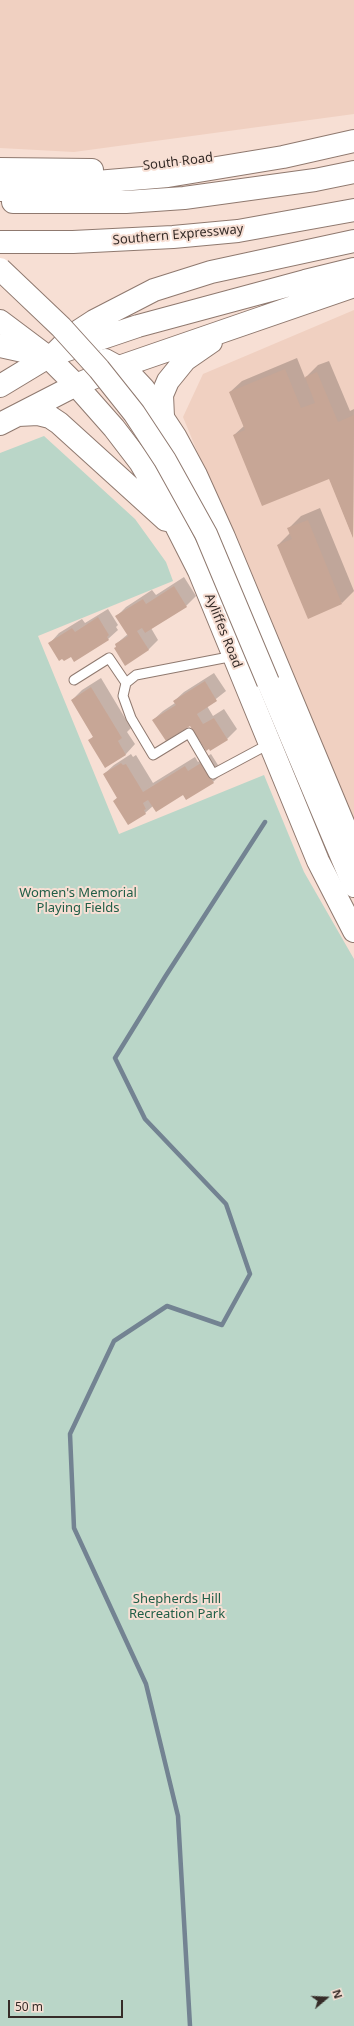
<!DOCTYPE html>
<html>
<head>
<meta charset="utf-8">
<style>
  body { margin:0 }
  #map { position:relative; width:354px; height:2026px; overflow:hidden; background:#f7dfd4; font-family:"Noto Sans",sans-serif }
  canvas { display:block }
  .north { position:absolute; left:306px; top:1978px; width:40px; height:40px; -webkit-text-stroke:3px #f7dfd4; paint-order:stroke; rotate:71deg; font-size:11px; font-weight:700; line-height:16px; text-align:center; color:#362c28 }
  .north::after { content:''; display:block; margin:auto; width:14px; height:18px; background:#362c28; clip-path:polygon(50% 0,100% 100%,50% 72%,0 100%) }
  .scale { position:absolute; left:8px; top:2000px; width:115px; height:18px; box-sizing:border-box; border:2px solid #362c28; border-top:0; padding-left:5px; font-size:12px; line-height:14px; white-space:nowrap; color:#362c28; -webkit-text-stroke:3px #f7dfd4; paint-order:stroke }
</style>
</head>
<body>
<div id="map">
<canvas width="354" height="2026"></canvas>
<div class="north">N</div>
<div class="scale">50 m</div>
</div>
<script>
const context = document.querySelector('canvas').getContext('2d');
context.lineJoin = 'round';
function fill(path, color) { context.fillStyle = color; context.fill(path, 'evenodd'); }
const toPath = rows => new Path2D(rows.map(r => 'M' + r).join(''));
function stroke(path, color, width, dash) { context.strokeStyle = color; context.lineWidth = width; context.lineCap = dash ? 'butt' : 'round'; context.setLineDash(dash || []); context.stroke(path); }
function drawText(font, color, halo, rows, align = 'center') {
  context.font = font + ' "Noto Sans",sans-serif'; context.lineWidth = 4; context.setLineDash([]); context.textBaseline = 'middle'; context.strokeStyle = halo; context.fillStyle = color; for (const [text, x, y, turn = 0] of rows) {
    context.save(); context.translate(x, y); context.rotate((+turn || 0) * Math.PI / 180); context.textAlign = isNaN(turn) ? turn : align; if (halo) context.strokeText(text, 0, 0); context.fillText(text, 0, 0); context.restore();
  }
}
fill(toPath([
  [0,0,354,0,354,114,74,152,0,148],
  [354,310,354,834,183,417,203,374]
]), '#f0d0c1');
fill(toPath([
  [44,436,135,519,166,562,173,581,38,636,119,834,264,775,304,872,354,959,354,2026,0,2026,0,453]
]), '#bad6c8');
fill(toPath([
  [297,358,305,378,318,365,329,361,350,411,354,409,353,537,329,477,234,435,244,426,230,392,242,381],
  [320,508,354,591,342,603,278,545,290,533,289,528,301,516],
  [184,577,196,596,186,606,151,628,158,640,148,650,117,646,116,644,128,634,117,616,126,607,152,590,156,595],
  [108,609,118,625,116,627,118,630,108,639,74,660,71,655,50,643,59,633,82,619,85,623],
  [214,673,226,691,207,706,213,716,224,709,237,729,227,739,191,725,153,720,163,711,175,703,174,701,184,692],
  [101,678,131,728,127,732,135,744,126,754,106,766,90,740,94,736,72,700,82,690],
  [131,754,133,757,136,755,153,783,195,757,198,762,211,754,223,773,213,782,153,806,145,813,114,801,118,797,104,774,114,765]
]), '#0003');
stroke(toPath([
  [190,2026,178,1816,146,1684,74,1528,70,1434,114,1341,167,1306,222,1325,250,1274,226,1204,145,1119,115,1058,165,977,265,822]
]), '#738392', 4.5);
fill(toPath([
  [285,369,301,408,315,403,305,377,317,372,338,422,354,415,353,538,329,479,262,506,233,435,245,430,229,392],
  [308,520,342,604,308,619,277,545,292,539,287,528],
  [174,586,187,607,145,633,142,628,137,631,149,650,125,666,114,648,116,647,115,644,128,636,115,616,143,599,146,604],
  [98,617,109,635,107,637,109,640,74,662,71,657,64,661,62,659,59,661,48,643,72,628,75,632],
  [205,681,217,701,197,714,203,724,214,718,228,740,210,751,209,749,206,751,190,726,166,741,152,720,176,705,173,701],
  [91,687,122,738,118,741,126,755,105,768,88,740,93,737,71,700],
  [121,763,123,765,126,764,143,792,185,766,188,771,201,763,214,783,186,800,183,795,156,812,148,800,143,803,146,809,144,810,146,814,128,825,113,801,117,798,103,774]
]), '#c7a696');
const lane = toPath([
  [234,656,136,675,126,683,123,696,131,718,153,755,189,733,213,774,269,744],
  [74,680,109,658,126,683]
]);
const secondary = toPath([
  [105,360,129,373,144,389,175,436,196,475,224,537,354,849],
  [0,386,48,357],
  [18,415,38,414,50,417,59,423,166,520],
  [0,424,76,385,114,428,140,462,167,508,199,571,318,861,354,931]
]);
const highway = toPath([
  [0,169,92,170],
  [0,190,168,176,283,157,354,141],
  [13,202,126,202,184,198,315,180,354,172],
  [0,242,73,242,173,237,238,231,354,210],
  [0,321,48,357,76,385,119,367,354,286],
  [0,346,41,355],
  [61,352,138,326,305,281,354,269],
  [54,354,74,334,94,321,154,290,211,272,354,241],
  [163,417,162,395,168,381,185,360,211,342],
  [268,682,354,886]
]);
stroke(lane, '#8f796f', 11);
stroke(secondary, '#8f796f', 24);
stroke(highway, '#8f796f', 24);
stroke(lane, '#fff', 9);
stroke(secondary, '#fff', 22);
stroke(highway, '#fff', 22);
const highwayBridge = toPath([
  [0,269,61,327,99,369,134,413,165,460,206,534,268,682]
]);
stroke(highwayBridge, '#8f796f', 24, []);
stroke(highwayBridge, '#fff', 22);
drawText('13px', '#362c28', '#f7dfd4', [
  ["South Road",178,162,-7],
  ["Southern Expressway",178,235,-5],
  ["Ayliffes Road",223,631,68]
]);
drawText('13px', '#205e47', '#f7dfd4', [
  ["Women's Memorial",78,893],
  ["Playing Fields",78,908],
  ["Shepherds Hill",177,1599],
  ["Recreation Park",177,1614]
]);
</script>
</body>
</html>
